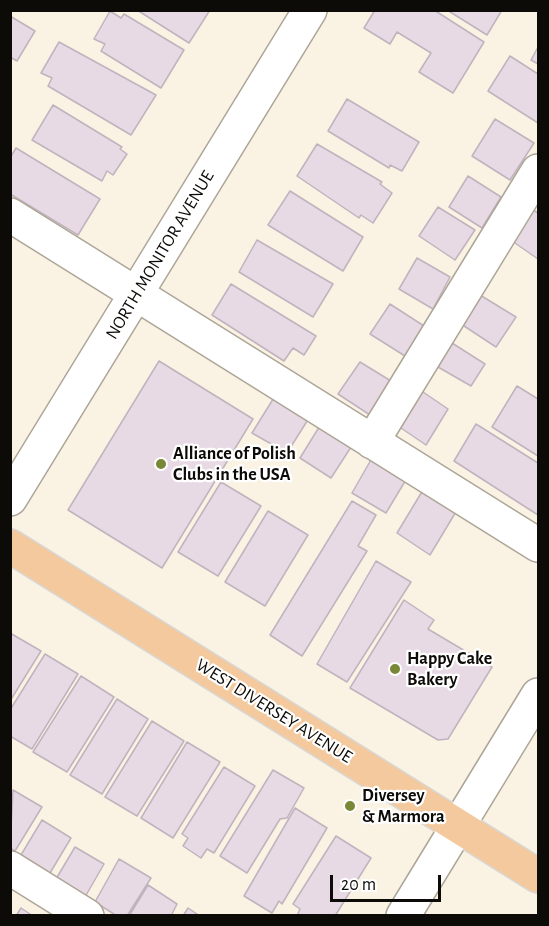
<!DOCTYPE html>
<html>
<head>
<meta charset="utf-8">
<style>
  body { margin:0 }
  #map { position:relative; width:549px; height:926px; overflow:hidden; background:#faf2e3; font-family:"Alegreya Sans",sans-serif }
  canvas { display:block }
  .frame { position:absolute; inset:0; border:12px solid #0d0b07; pointer-events:none }
  .scale { position:absolute; left:330px; top:875px; width:111px; height:27px; box-sizing:border-box; border:3px solid #0d0b07; border-top:0; padding-left:8px; font-size:18px; line-height:21px; white-space:nowrap; color:#0d0b07; -webkit-text-stroke:4px #fff; paint-order:stroke }
</style>
</head>
<body>
<div id="map">
<canvas width="549" height="926"></canvas>
<div class="frame"></div>
<div class="scale">20 m</div>
</div>
<script>
const context = document.querySelector('canvas').getContext('2d');
context.lineJoin = 'round';
function fill(path, color) { context.fillStyle = color; context.fill(path, 'evenodd'); }
const toPath = rows => new Path2D(rows.map(r => 'M' + r).join(''));
function stroke(path, color, width, dash) { context.strokeStyle = color; context.lineWidth = width; context.lineCap = dash ? 'butt' : 'round'; context.setLineDash(dash || []); context.stroke(path); }
function drawText(font, color, halo, rows, align = 'center') {
  context.font = font + ' "Alegreya Sans",sans-serif'; context.lineWidth = 4.5; context.setLineDash([]); context.textBaseline = 'middle'; context.strokeStyle = halo; context.fillStyle = color; for (const [text, x, y, turn = 0] of rows) {
    context.save(); context.translate(x, y); context.rotate((+turn || 0) * Math.PI / 180); context.textAlign = isNaN(turn) ? turn : align; if (halo) context.strokeText(text, 0, 0); context.fillText(text, 0, 0); context.restore();
  }
}
const building = toPath([
  [137,10,210,10,189,43,137,10],
  [375,10,434,10,484,42,453,93,419,72,431,53,397,32,390,44,364,28,375,10],
  [447,10,502,10,487,35,447,10],
  [110,11,121,18,124,14,184,50,161,88,101,51,105,44,94,39,110,11],
  [10,16,35,31,17,61,10,57,10,16],
  [59,42,156,95,131,135,48,86,52,78,41,73,59,42],
  [538,47,538,64,531,60,538,47],
  [510,56,538,74,538,123,488,91,510,56],
  [347,99,419,142,402,171,390,165,389,168,328,131,347,99],
  [53,105,122,147,120,149,127,154,113,175,107,171,102,181,32,140,53,105],
  [495,119,534,143,510,180,472,156,495,119],
  [317,144,382,182,380,184,392,193,373,223,361,215,359,218,297,176,317,144],
  [16,148,100,199,78,235,10,194,10,158,16,148],
  [468,176,501,197,482,228,449,207,468,176],
  [290,191,363,237,343,271,268,225,290,191],
  [438,207,475,230,455,260,419,236,438,207],
  [533,210,538,213,538,259,512,241,533,210],
  [257,240,333,284,313,317,239,272,257,240],
  [417,258,450,277,433,309,399,289,417,258],
  [231,284,316,336,304,355,293,348,284,361,212,315,231,284],
  [480,295,516,317,496,347,461,324,480,295],
  [390,304,424,326,405,356,370,334,390,304],
  [452,343,485,364,471,386,438,367,452,343],
  [159,361,253,419,162,568,68,510,159,361],
  [360,362,391,381,370,415,338,394,360,362],
  [517,386,538,399,538,456,492,427,517,386],
  [420,390,448,409,426,445,398,426,420,390],
  [275,396,309,418,287,453,252,433,275,396],
  [321,424,353,444,331,478,300,458,321,424],
  [476,424,538,463,538,515,454,461,476,424],
  [372,458,407,478,386,513,352,493,372,458],
  [221,482,261,506,218,576,178,552,221,482],
  [423,490,457,510,430,555,397,533,423,490],
  [352,501,376,515,358,546,367,551,302,656,270,635,352,501],
  [268,511,308,535,265,606,225,582,268,511],
  [376,561,411,582,347,682,317,664,376,561],
  [404,600,434,620,428,629,492,667,448,739,438,740,350,688,404,600],
  [10,633,41,651,10,701,10,633],
  [45,654,78,674,32,749,10,736,10,710,45,654],
  [81,676,114,697,67,772,33,752,81,676],
  [117,699,148,719,102,794,70,775,117,699],
  [152,721,184,741,137,816,105,797,152,721],
  [187,742,220,762,173,838,141,818,187,742],
  [224,767,255,786,214,853,207,849,201,858,183,846,188,838,182,834,224,767],
  [273,770,304,788,287,818,280,819,247,873,220,856,273,770],
  [13,790,42,807,15,851,10,848,13,790],
  [295,808,327,828,282,904,279,901,272,913,244,896,295,808],
  [42,820,71,838,50,873,21,855,42,820],
  [336,836,371,858,335,916,297,916,300,909,293,904,336,836],
  [75,847,104,864,85,897,56,879,75,847],
  [119,859,151,878,127,916,117,916,95,902,119,859],
  [148,885,177,904,171,916,129,916,148,885],
  [21,908,33,916,16,916,21,908],
  [188,908,200,916,183,916,188,908]
]);
fill(building, '#e8dae5');
stroke(building, '#c0b3be', 1.5);
const minor = toPath([
  [10,215,538,545],
  [372,442,538,171],
  [10,499,310,10],
  [10,868,87,916],
  [403,916,538,695]
]);
const major = toPath([
  [10,546,538,876]
]);
stroke(minor, '#ada698', 36);
stroke(major, '#d8d8d7', 36);
stroke(minor, '#fff', 33);
stroke(major, '#f3c99d', 33);
for (const [x, y, r, color] of [
  [161,464,6,"#788837"],
  [395,669,6,"#788837"],
  [350,806,6,"#788837"]
]) { const dot = new Path2D(); dot.arc(x, y, r, 0, 2 * Math.PI); context.fillStyle = color; context.fill(dot); stroke(dot, '#fff', 2); }
drawText('18px', '#0d0b07', '#fff', [
  ["NORTH MONITOR AVENUE",160,255,-59],
  ["WEST DIVERSEY AVENUE",274,711,32]
]);
drawText('bold 18px', '#0d0b07', '#fff', [
  ["Alliance of Polish",173,454],
  ["Clubs in the USA",173,475],
  ["Happy Cake",407,659],
  ["Bakery",407,680],
  ["Diversey",362,796],
  ["& Marmora",362,817]
], 'left');
</script>
</body>
</html>
